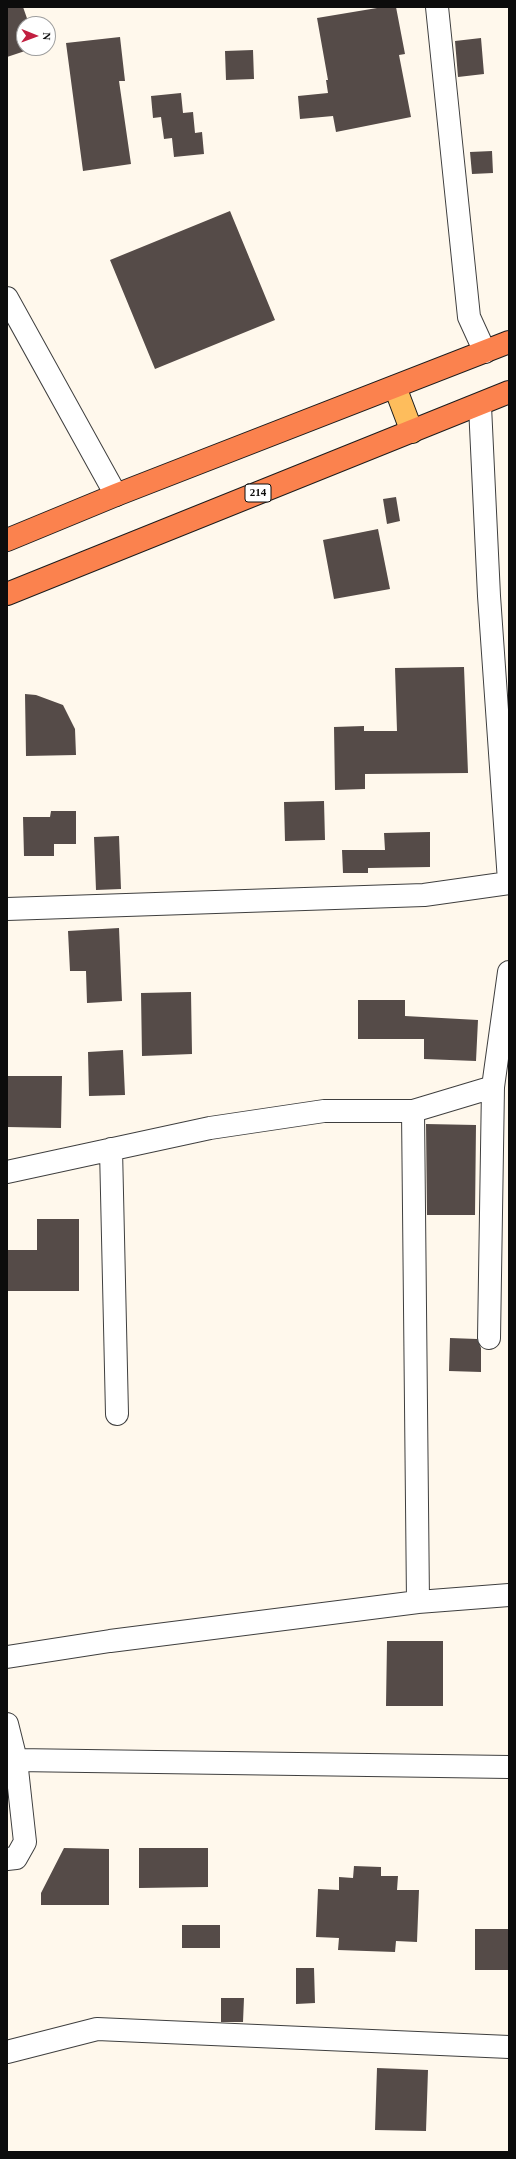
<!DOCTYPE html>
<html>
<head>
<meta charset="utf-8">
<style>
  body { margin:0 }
  #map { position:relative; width:516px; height:2159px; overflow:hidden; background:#fff8ec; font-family:"Times New Roman",serif }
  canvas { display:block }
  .frame { position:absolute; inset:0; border:8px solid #0c0c0c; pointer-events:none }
  .north { position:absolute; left:16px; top:16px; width:40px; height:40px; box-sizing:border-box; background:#fff; border:1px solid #9e9e9e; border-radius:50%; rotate:91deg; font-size:11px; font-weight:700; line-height:16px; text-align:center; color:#0c0c0c }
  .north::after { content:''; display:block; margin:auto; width:14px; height:18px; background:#c21f40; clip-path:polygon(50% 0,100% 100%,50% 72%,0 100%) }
</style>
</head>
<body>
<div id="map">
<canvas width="516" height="2159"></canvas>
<div class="frame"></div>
<div class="north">N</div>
</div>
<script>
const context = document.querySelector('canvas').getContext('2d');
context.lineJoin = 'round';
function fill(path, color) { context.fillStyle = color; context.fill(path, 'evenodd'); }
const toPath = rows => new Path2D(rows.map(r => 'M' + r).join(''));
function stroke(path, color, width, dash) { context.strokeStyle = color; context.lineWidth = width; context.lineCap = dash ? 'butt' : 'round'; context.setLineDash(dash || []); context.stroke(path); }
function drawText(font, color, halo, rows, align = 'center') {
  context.font = font + ' "Times New Roman",serif'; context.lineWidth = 4; context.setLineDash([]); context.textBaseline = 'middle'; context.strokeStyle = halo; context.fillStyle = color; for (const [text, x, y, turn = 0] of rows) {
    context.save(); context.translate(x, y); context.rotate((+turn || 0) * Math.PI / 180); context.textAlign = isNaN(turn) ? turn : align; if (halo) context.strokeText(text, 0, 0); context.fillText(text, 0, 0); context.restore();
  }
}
fill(toPath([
  [7,7,23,7,29,24,24,24,24,48,34,48,7,57],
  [383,7,396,7,405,54,399,55,411,117,336,132,333,116,300,119,298,96,328,93,326,80,328,80,317,18],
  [120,37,125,81,119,81,131,164,83,171,66,43],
  [481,38,484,74,458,77,455,41],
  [253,50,254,79,226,80,225,51],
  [181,93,183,113,193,112,195,133,202,132,204,154,174,157,172,138,164,139,161,117,153,118,151,96],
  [492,151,493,173,472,174,470,152],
  [230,211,275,320,155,369,110,260],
  [396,497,400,521,387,524,383,499],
  [378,529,390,589,334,599,323,540],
  [464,667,468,773,365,774,365,789,335,790,334,727,364,726,364,731,397,731,395,668],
  [25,694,36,695,63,705,75,729,76,755,26,756],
  [324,801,325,840,285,841,284,802],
  [51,811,76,811,76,844,54,844,54,856,24,856,23,817,50,817],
  [430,832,430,867,368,868,368,873,343,873,342,850,385,850,384,833],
  [119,836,121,889,96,890,94,837],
  [119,928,122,1001,87,1003,86,971,70,971,68,931],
  [191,992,192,1054,142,1056,141,993],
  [358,1000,405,1000,405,1016,478,1020,476,1061,424,1059,424,1039,358,1039],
  [123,1050,125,1095,89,1096,88,1052],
  [7,1076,62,1076,61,1128,7,1127],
  [426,1124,476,1125,475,1215,427,1215],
  [37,1219,79,1219,79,1291,7,1291,7,1250,37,1250],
  [450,1338,477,1339,481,1348,481,1372,449,1371],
  [387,1641,443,1641,443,1706,386,1706],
  [64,1848,109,1849,109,1905,41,1905,41,1893],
  [139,1848,208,1848,208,1887,139,1888],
  [354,1866,381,1867,381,1876,398,1876,397,1890,419,1890,417,1942,396,1941,395,1952,338,1950,339,1938,316,1937,318,1889,339,1890,339,1877,353,1878],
  [182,1925,220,1925,220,1948,182,1948],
  [475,1929,509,1929,509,1970,475,1970],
  [296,1968,314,1968,315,2003,296,2004],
  [221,1998,244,1998,243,2022,221,2022],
  [377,2068,428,2070,426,2131,375,2130]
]), '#554b48');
const minor = toPath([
  [437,7,469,317,485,352],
  [7,298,116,495],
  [480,406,489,596,509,881],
  [7,909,424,895,509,883],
  [413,1111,418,1602],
  [111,1149,117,1414],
  [7,1172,210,1128,324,1111,413,1111,493,1087],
  [489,1338,493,1087,509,972],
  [7,1657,110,1641,418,1602,509,1595],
  [7,1724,16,1760,25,1842,16,1858,7,1859],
  [16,1760,509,1767],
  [7,2052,97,2029,509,2047]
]);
const major = toPath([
  [395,387,412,432]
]);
const highway = toPath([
  [7,540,116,495,509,342],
  [7,594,509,392]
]);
stroke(minor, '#3f3f3f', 24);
stroke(major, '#1d1d1d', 24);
stroke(highway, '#1d1d1d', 24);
stroke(minor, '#fff', 22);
stroke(major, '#febd5c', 22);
stroke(highway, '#fb824e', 22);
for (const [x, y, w] of [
  [258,493,26]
]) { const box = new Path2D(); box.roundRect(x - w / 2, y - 9, w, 18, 3); context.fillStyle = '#fff'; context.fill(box); stroke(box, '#0c0c0c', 1); }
drawText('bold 11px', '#0c0c0c', null, [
  ["214",258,493]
]);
</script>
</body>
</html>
